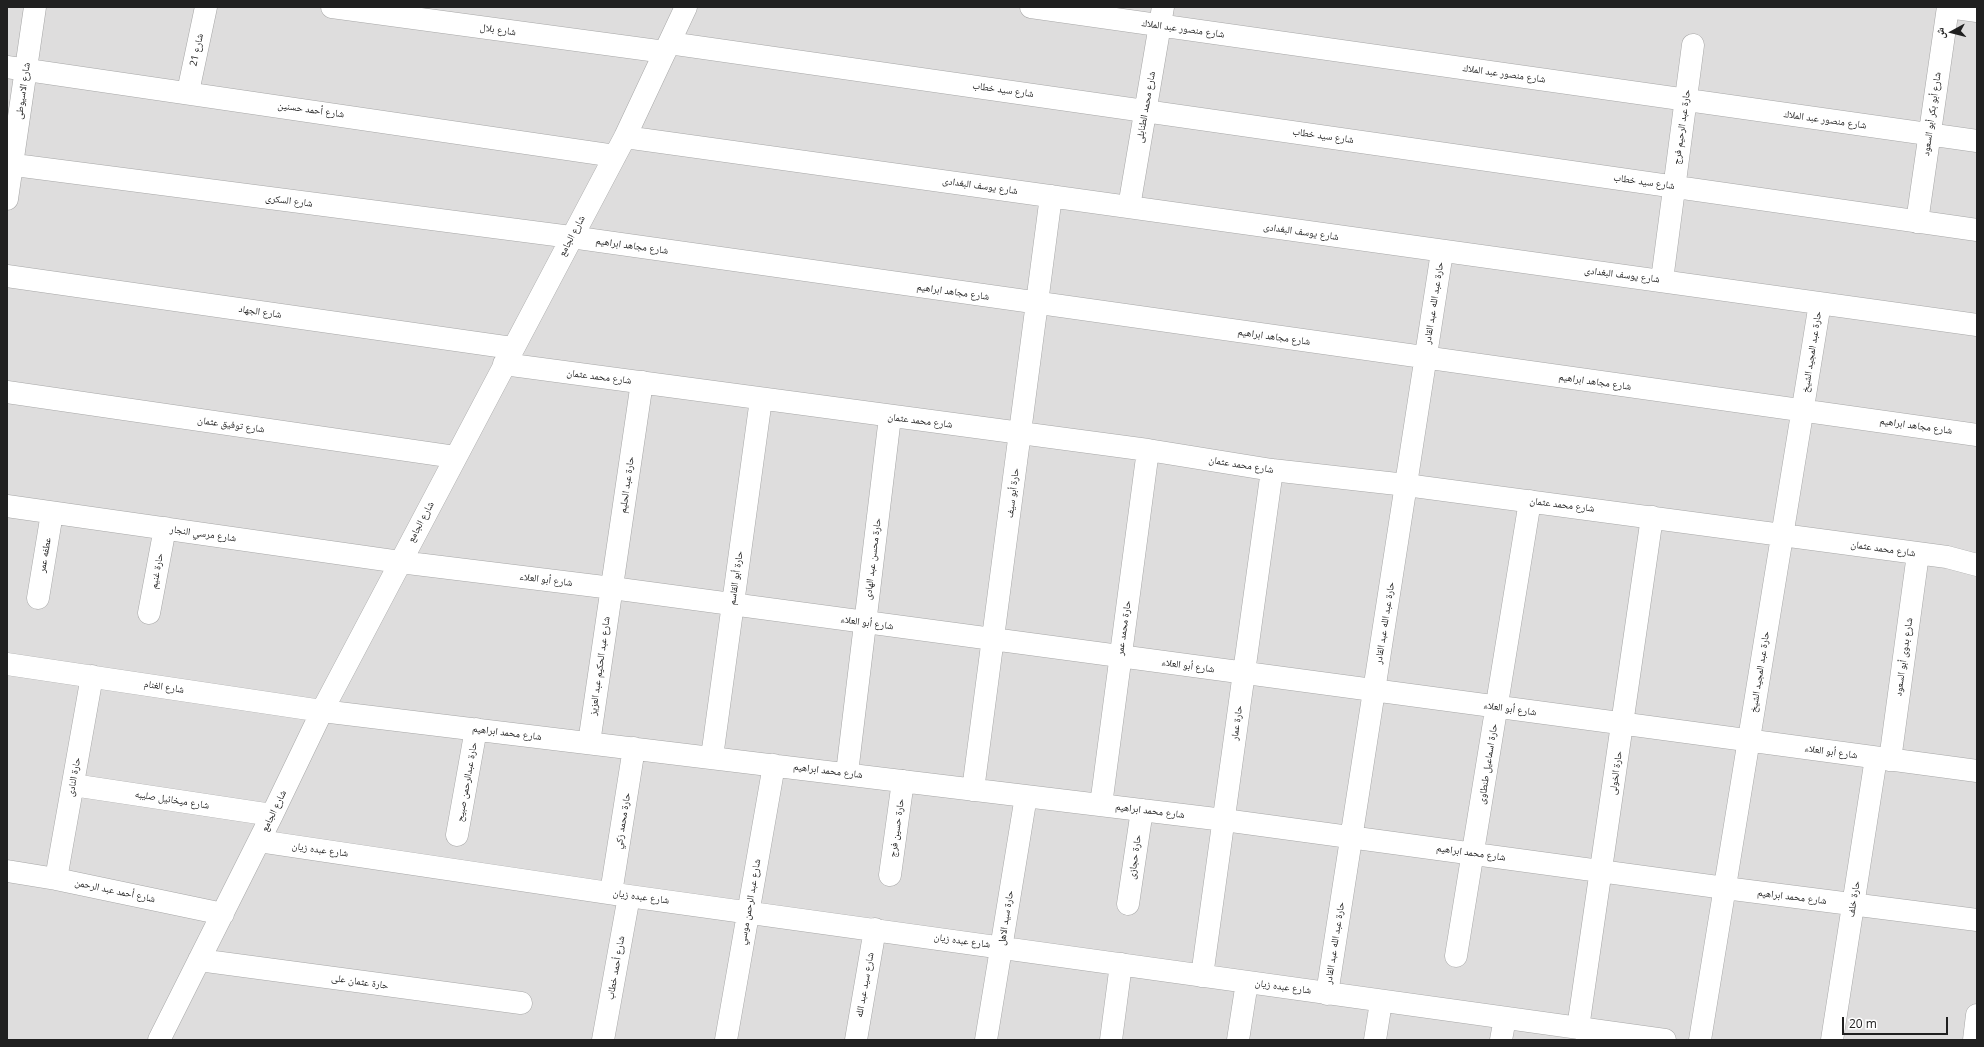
<!DOCTYPE html>
<html>
<head>
<meta charset="utf-8">
<style>
  body { margin:0 }
  #map { position:relative; width:1984px; height:1047px; overflow:hidden; background:#f0ede6; font-family:"Open Sans","Noto Naskh Arabic",sans-serif }
  canvas { display:block }
  .frame { position:absolute; inset:0; border:8px solid #202020; pointer-events:none }
  .north { position:absolute; left:1932px; top:12px; width:40px; height:40px; -webkit-text-stroke:3px #fff; paint-order:stroke; rotate:263deg; font-size:11px; font-weight:700; line-height:16px; text-align:center; color:#202020 }
  .north::after { content:''; display:block; margin:auto; width:14px; height:18px; background:#202020; clip-path:polygon(50% 0,100% 100%,50% 72%,0 100%) }
  .scale { position:absolute; left:1842px; top:1017px; width:106px; height:18px; box-sizing:border-box; border:2px solid #202020; border-top:0; padding-left:5px; font-size:12px; line-height:14px; white-space:nowrap; color:#202020; -webkit-text-stroke:3px #fff; paint-order:stroke }
</style>
</head>
<body>
<div id="map">
<canvas width="1984" height="1047"></canvas>
<div class="frame"></div>
<div class="north">ش</div>
<div class="scale">20 m</div>
</div>
<script>
const context = document.querySelector('canvas').getContext('2d');
context.lineJoin = 'round';
function fill(path, color) { context.fillStyle = color; context.fill(path, 'evenodd'); }
const toPath = rows => new Path2D(rows.map(r => 'M' + r).join(''));
function stroke(path, color, width, dash) { context.strokeStyle = color; context.lineWidth = width; context.lineCap = dash ? 'butt' : 'round'; context.setLineDash(dash || []); context.stroke(path); }
function drawText(font, color, halo, rows, align = 'center') {
  context.font = font + ' "Open Sans","Noto Naskh Arabic",sans-serif'; context.lineWidth = 3; context.setLineDash([]); context.textBaseline = 'middle'; context.strokeStyle = halo; context.fillStyle = color; for (const [text, x, y, turn = 0] of rows) {
    context.save(); context.translate(x, y); context.rotate((+turn || 0) * Math.PI / 180); context.textAlign = isNaN(turn) ? turn : align; if (halo) context.strokeText(text, 0, 0); context.fillText(text, 0, 0); context.restore();
  }
}
fill(toPath([
  [7,7,1977,7,1977,1040,7,1040]
]), '#dedddd');
const street = toPath([
  [332,7,665,52],
  [1031,7,1977,141],
  [1948,7,1977,11],
  [669,43,1977,230],
  [7,67,615,156],
  [188,92,206,7],
  [625,137,1977,325],
  [7,164,571,237,1977,435],
  [7,199,35,7],
  [1129,207,1163,7],
  [1917,222,1948,7],
  [7,276,512,348],
  [1662,280,1693,45],
  [504,364,1148,450,1272,470,1406,485,1782,535,1947,557,1977,565],
  [7,392,455,457],
  [7,506,400,562,612,588,1977,771],
  [38,598,52,513],
  [149,613,165,528],
  [7,664,322,711,1224,820,1725,888,1977,920],
  [589,743,642,382],
  [712,757,761,399],
  [1890,760,1918,554],
  [847,773,890,417],
  [73,785,272,815],
  [973,790,1051,196],
  [1101,805,1148,450],
  [457,835,476,729],
  [259,841,629,896,1665,1040],
  [7,871,56,879,223,914],
  [890,875,903,781],
  [56,879,92,676],
  [611,893,634,748],
  [1128,904,1142,810],
  [1456,956,1530,501],
  [199,960,521,1003],
  [1202,976,1272,470],
  [1327,994,1442,252],
  [1578,1028,1652,517],
  [159,1040,272,815,322,711,625,137,686,7],
  [603,1040,629,896],
  [726,1040,774,765],
  [856,1040,875,929],
  [986,1040,1026,796],
  [1111,1040,1121,964],
  [1238,1040,1247,982],
  [1375,1040,1381,1002],
  [1501,1040,1505,1018],
  [1700,1040,1820,303],
  [1832,1040,1876,758],
  [1974,1040,1977,1015]
]);
stroke(street, '#a7a7a7', 23);
stroke(street, '#fff', 22);
drawText('10px', '#202020', '#fff', [
  ["شارع منصور عبد الملاك",1183,29,8],
  ["شارع بلال",498,30,8],
  ["شارع 21",197,50,-78],
  ["شارع منصور عبد الملاك",1504,74,8],
  ["شارع سيد خطاب",1003,90,8],
  ["شارع الاسيوطى",23,91,-82],
  ["شارع محمد الطنابلى",1146,107,-80],
  ["شارع أحمد حسنين",311,110,8],
  ["شارع أبو بكر أبو السعود",1932,114,-82],
  ["شارع منصور عبد الملاك",1825,120,8],
  ["حارة عبد الرحيم فرج",1682,127,-82],
  ["شارع سيد خطاب",1323,136,8],
  ["شارع سيد خطاب",1644,182,8],
  ["شارع يوسف البغدادى",980,186,8],
  ["شارع السكرى",289,201,7],
  ["شارع يوسف البغدادى",1301,232,8],
  ["شارع الجامع",572,236,-62],
  ["شارع مجاهد ابراهيم",632,246,8],
  ["شارع يوسف البغدادى",1622,275,7],
  ["شارع مجاهد ابراهيم",953,292,8],
  ["حارة عبد الله عبد القادر",1434,303,-81],
  ["شارع الجهاد",260,312,8],
  ["شارع مجاهد ابراهيم",1274,337,8],
  ["حارة عبد المجيد الشيخ",1812,352,-81],
  ["شارع محمد عثمان",599,377,7],
  ["شارع مجاهد ابراهيم",1595,382,8],
  ["شارع محمد عثمان",920,421,7],
  ["شارع توفيق عثمان",231,425,8],
  ["شارع مجاهد ابراهيم",1916,426,8],
  ["شارع محمد عثمان",1241,465,9],
  ["حارة عبد الحليم",627,485,-82],
  ["حارة أبو سيف",1013,493,-83],
  ["شارع محمد عثمان",1562,505,7],
  ["شارع الجامع",421,522,-62],
  ["شارع مرسي النجار",203,534,8],
  ["شارع محمد عثمان",1883,549,8],
  ["عطفه عمر",45,555,-80],
  ["حارة محسن عبد الهادى",873,559,-83],
  ["حارة غنيم",157,571,-80],
  ["حارة أبو القاسم",736,578,-82],
  ["شارع أبو العلاء",546,580,7],
  ["شارع أبو العلاء",867,623,8],
  ["حارة عبد الله عبد القادر",1385,623,-81],
  ["حارة محمد عمر",1124,628,-82],
  ["شارع بدوى أبو السعود",1904,657,-82],
  ["شارع عبد الحكيم عبد العزيز",600,666,-82],
  ["شارع أبو العلاء",1188,666,8],
  ["حارة عبد المجيد الشيخ",1760,672,-81],
  ["شارع الغنام",164,687,9],
  ["شارع أبو العلاء",1510,709,8],
  ["حارة عمار",1237,723,-82],
  ["شارع محمد ابراهيم",507,733,7],
  ["شارع أبو العلاء",1831,752,8],
  ["حارة اسماعيل طنطاوى",1488,764,-81],
  ["شارع محمد ابراهيم",828,771,7],
  ["حارة الخولى",1616,773,-82],
  ["حارة النادى",74,777,-80],
  ["حارة عبدالرحمن صبيح",467,782,-80],
  ["شارع ميخائيل صليبه",172,800,9],
  ["شارع الجامع",274,811,-64],
  ["شارع محمد ابراهيم",1150,811,7],
  ["حارة محمد زكي",623,821,-81],
  ["حارة حسين فرج",897,828,-82],
  ["شارع عبده زيان",320,850,8],
  ["شارع محمد ابراهيم",1471,853,8],
  ["حارة حجازى",1135,857,-82],
  ["شارع أحمد عبد الرحمن",115,891,12],
  ["شارع عبده زيان",641,897,8],
  ["شارع محمد ابراهيم",1792,897,7],
  ["حارة خلف",1854,899,-81],
  ["شارع عبد الرحمن موسي",750,902,-80],
  ["حارة سيد الاهل",1006,918,-81],
  ["شارع عبده زيان",962,941,8],
  ["حارة عبد الله عبد القادر",1335,943,-81],
  ["شارع أحمد خطاب",616,968,-80],
  ["حارة عثمان على",360,982,8],
  ["شارع سيد عبد الله",865,985,-80],
  ["شارع عبده زيان",1283,987,8]
]);
</script>
</body>
</html>
